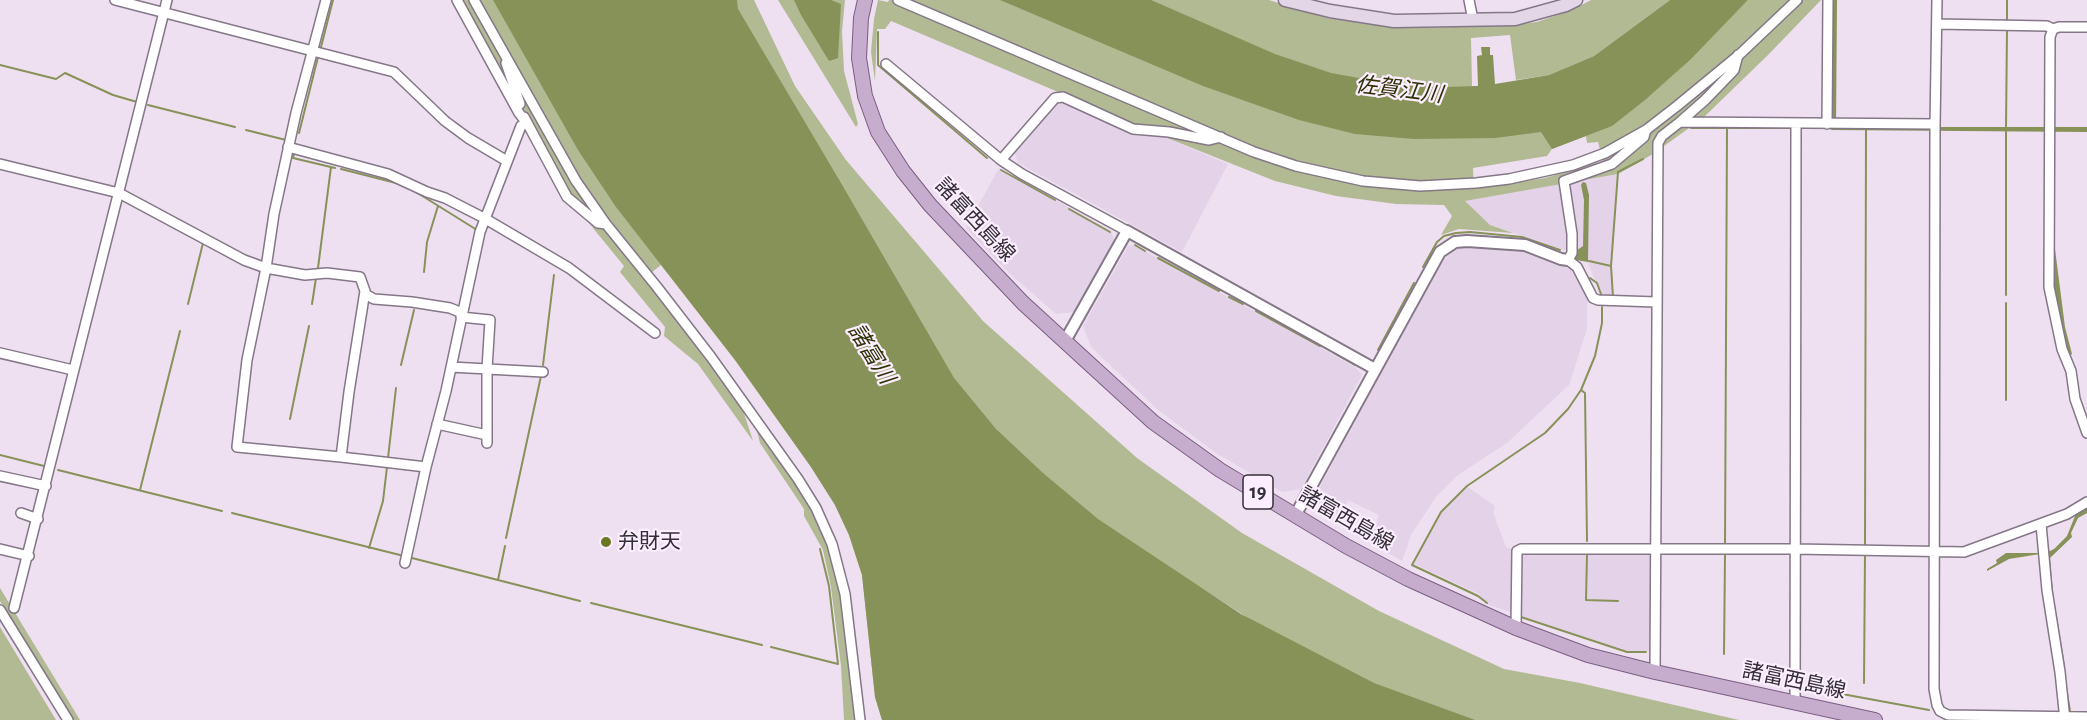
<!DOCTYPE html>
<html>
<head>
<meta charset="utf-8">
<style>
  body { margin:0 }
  canvas { display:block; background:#eee0f1 }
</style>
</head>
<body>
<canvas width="2087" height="720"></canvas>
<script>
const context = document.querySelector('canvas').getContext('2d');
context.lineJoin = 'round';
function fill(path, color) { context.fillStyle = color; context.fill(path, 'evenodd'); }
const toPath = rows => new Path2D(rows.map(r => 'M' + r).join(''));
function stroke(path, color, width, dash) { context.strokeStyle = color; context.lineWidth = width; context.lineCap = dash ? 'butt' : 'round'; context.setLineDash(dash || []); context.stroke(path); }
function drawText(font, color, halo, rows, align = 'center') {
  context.font = font + ' "Alegreya Sans","Noto Sans JP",sans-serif'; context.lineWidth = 4.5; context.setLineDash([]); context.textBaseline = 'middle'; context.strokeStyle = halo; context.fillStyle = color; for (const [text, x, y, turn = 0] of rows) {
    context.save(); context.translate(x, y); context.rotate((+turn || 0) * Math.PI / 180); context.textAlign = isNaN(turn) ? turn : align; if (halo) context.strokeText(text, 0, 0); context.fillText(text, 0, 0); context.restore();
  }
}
fill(toPath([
  [1063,101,1157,134,1228,164,1182,252,1018,163,1014,151,1057,102],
  [999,168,1111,231,1114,240,1075,312,1056,314,1009,273,966,228],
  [1618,174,1612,268,1614,305,1604,306,1596,282,1585,257,1490,225,1464,201],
  [1134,245,1355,367,1362,375,1301,489,1282,492,1216,453,1158,410,1091,347,1083,326,1128,246],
  [1469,246,1522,250,1573,270,1587,299,1587,329,1569,385,1507,443,1458,475,1436,497,1411,535,1402,561,1370,543,1379,515,1348,500,1337,523,1323,515,1315,496,1443,257,1455,249],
  [1468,487,1495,506,1493,512,1506,547,1515,551,1654,552,1652,651,1627,651,1486,604,1479,594,1414,564,1441,513]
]), '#e4d2e8');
fill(toPath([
  [459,0,469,0,499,53,515,101],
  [478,0,506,0,857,527,882,720,875,697,862,575,849,535,835,505,811,467,735,360,661,265,651,273,580,181],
  [729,0,754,0,795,86,846,160,983,321,1137,458,1242,533,1379,611,1504,669,1580,683,1739,720,1408,720,1068,503,948,382],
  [778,0,845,0,842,31,844,71,858,124,856,127],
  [878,0,888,2,889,0,1021,0,1352,122,1691,58,1748,0,1821,0,1769,54,1703,118,1653,154,1618,174,1465,201,1490,225,1513,233,1459,229,1441,235,1452,216,1444,205,1396,204,1336,196,1275,181,1157,134,891,21,885,29,877,29,875,81,871,52,874,19],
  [1586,136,1587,143,1598,142,1603,161,1545,178,1474,189,1473,168,1547,156,1552,149],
  [1127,0,1269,0,1327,18,1404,28,1505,26,1537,22,1572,10,1591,0,1670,0,1594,56,1549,75,1516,80,1510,35,1471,38,1472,86,1478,86,1469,96,1306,79],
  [510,68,575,189,600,221,567,193,525,112],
  [575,206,605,230,655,291,743,410,753,441,698,364,664,336,665,327,620,272,624,266],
  [754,419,816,512,832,547,843,592,858,720,844,720,841,666,831,587,823,550,804,516,804,509,760,443],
  [0,588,17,616,80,720,71,720,67,715,0,601],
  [0,627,56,720,0,720]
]), '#b1ba93');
fill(toPath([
  [493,0,737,0,738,9,841,183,954,378,996,429,1043,473,1098,519,1241,614,1374,683,1475,720,882,720,875,697,862,575,849,535,835,505,811,467,735,360,616,207,578,150],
  [794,0,831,0,841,4,838,58,829,61,801,15],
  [1000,0,1151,0,1275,54,1331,73,1381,82,1445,87,1478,86,1477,56,1482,55,1481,47,1490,47,1490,55,1493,55,1495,84,1549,75,1594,56,1670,0,1748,0,1691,59,1645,100,1612,126,1552,149,1541,132,1495,138,1414,139,1355,134,1299,120,1203,86],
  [1831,0,1837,0,1836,127,2087,127,2087,132,1832,130,1830,129,1832,127],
  [1583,182,1586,183,1589,195,1588,262,1576,260,1576,251,1583,246,1584,200,1581,185],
  [2055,249,2065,327,2072,354,2069,357,2060,325,2053,287,2053,250],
  [2087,507,2087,513,2078,518,2071,533,2072,537,2050,558,2053,593,2065,666,2063,668,2040,554,2009,559,1987,571,1987,569,1997,563,1996,560,2006,553,2046,553,2054,549,2067,536,2075,516]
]), '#879259');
stroke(toPath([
  [2007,21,2007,0],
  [878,32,878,65,987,158],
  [321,47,333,0],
  [0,65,56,79,65,73,113,95,137,102],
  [148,105,235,127],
  [2006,127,2007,29],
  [1691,128,1792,128],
  [1801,128,1830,128],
  [246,130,286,140],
  [299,133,318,57],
  [294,154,293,158,335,168],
  [341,169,400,184],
  [1001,170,1055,200],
  [416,192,477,230],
  [1069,209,1110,232],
  [1135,245,1145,251],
  [1158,258,1219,291],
  [1589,261,1611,266,1613,297],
  [1611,266,1618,172,1643,159],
  [1423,267,1437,242,1444,236,1456,233,1470,232,1522,237,1560,250],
  [318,268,331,167],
  [424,272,427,242,438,206],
  [1590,278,1597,283,1601,294],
  [2006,295,2006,131],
  [1229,297,1243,304],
  [188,304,203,243],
  [312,304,316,278],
  [1256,311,1320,346],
  [1378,350,1414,283],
  [1334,353,1355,365],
  [401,365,414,310],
  [543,365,554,275],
  [1581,390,1585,393,1587,541],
  [2006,400,2006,303],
  [290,419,309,326],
  [0,455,44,466],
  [388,458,396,388],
  [58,470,222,511],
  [140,490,180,331],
  [232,513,404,556],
  [506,538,541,376],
  [1725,545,1727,128],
  [1865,546,1866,130],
  [369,548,383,501,387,467],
  [1587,555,1586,600,1618,601],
  [412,558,580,601],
  [498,580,505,546],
  [591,603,762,645],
  [1487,603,1478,596,1412,565,1441,512,1467,486,1545,433,1568,409,1581,390,1595,356,1602,323,1602,307],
  [1521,617,1627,652,1646,652],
  [771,647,838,664,829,586,820,549],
  [1724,654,1725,554],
  [1864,683,1865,554],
  [1804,687,1929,710],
  [2066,688,2070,711]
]), '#879259', 2);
const minor = toPath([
  [115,0,394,72,445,121,468,138,507,161],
  [326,0,296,113,274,214,266,268,247,360,237,447,341,457,426,467],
  [474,0,576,181,606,224,657,287,711,357,798,479,816,508,832,544,845,594,860,720],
  [898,0,1254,152,1296,166,1363,181,1420,186,1476,183,1509,179,1573,165,1605,153,1646,130,1677,106,1739,55,1797,0],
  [1469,0,1473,20],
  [1937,0,1935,126,1934,689,1937,705,1940,711,1948,715,2087,717],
  [1937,24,2047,26,2053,29,2059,27,2087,27],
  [2053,29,2050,37,2049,287,2062,349,2071,371,2075,399,2087,433],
  [506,63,520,104],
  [886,64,1001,160,1022,174,1127,231],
  [524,117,567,197,598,223,606,224],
  [1680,122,1705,100,1734,70,1738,55],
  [1827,124,1828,0],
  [1646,130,1644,137,1612,164,1564,181,1572,234,1572,253,1568,260,1577,267,1593,298,1598,300,1656,302],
  [288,147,388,174,427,192,445,198,484,218,569,268,655,333],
  [1001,160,1055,98,1063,97,1133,129,1169,132,1209,140,1221,137],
  [0,164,119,193,244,260,266,268,305,275,327,273,360,277,365,291,349,392,341,457],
  [365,294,374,299,412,302,450,308,462,313],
  [461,317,490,320,487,369,487,443],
  [0,353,73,370],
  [451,367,543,372],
  [437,424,487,435],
  [0,476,46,486],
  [21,513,38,519],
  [2041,524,2047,590,2060,672,2065,720],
  [0,549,29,556],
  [405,563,426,467,446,391,480,232,521,126,526,122,519,113,457,0],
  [14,608,167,0],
  [0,610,68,720],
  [1516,628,1517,551,1521,549,1795,549,1964,552,2067,514,2087,502],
  [1655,672,1658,143,1662,136,1680,122,1935,124],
  [1795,704,1796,124]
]);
const tertiary = toPath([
  [1065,341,1127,231,1375,369],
  [1296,514,1440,252,1455,242,1467,241,1525,245,1561,259,1568,260]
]);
const secondary = toPath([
  [1285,0,1330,11,1394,21,1515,19,1566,5,1576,0]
]);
const primary = toPath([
  [865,0,861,18,859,58,865,96,878,132,903,171,930,205,1023,303,1153,422,1220,470,1346,546,1408,579,1516,628,1588,655,1655,672,1875,720]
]);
stroke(minor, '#847787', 12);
stroke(tertiary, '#847787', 14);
stroke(secondary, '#847787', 15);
stroke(primary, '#7b5d82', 16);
stroke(minor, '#fff', 9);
stroke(tertiary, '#fff', 10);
stroke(secondary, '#e3d6e6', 12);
stroke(primary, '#c7adcd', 14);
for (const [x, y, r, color] of [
  [606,542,6,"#6a7723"]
]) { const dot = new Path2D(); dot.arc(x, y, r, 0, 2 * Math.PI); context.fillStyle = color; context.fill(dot); stroke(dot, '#fcedff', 2); }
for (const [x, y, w] of [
  [1258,492,30]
]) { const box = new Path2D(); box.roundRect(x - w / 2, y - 17, w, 34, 4.5); context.fillStyle = '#fcedff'; context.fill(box); stroke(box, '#342f36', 1.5); }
drawText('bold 20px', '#342f36', null, [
  ["19",1258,492]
]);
drawText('21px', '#342f36', '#fcedff', [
  ["諸富西島線",975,220,47],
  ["諸富西島線",1346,519,30],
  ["諸富西島線",1794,681,12]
]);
drawText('21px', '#342f36', '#fcedff', [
  ["弁財天",618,542]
], 'left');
drawText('italic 22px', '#2b3203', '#fcedff', [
  ["佐賀江川",1399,90,7],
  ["諸富川",871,354,58]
]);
</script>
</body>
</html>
